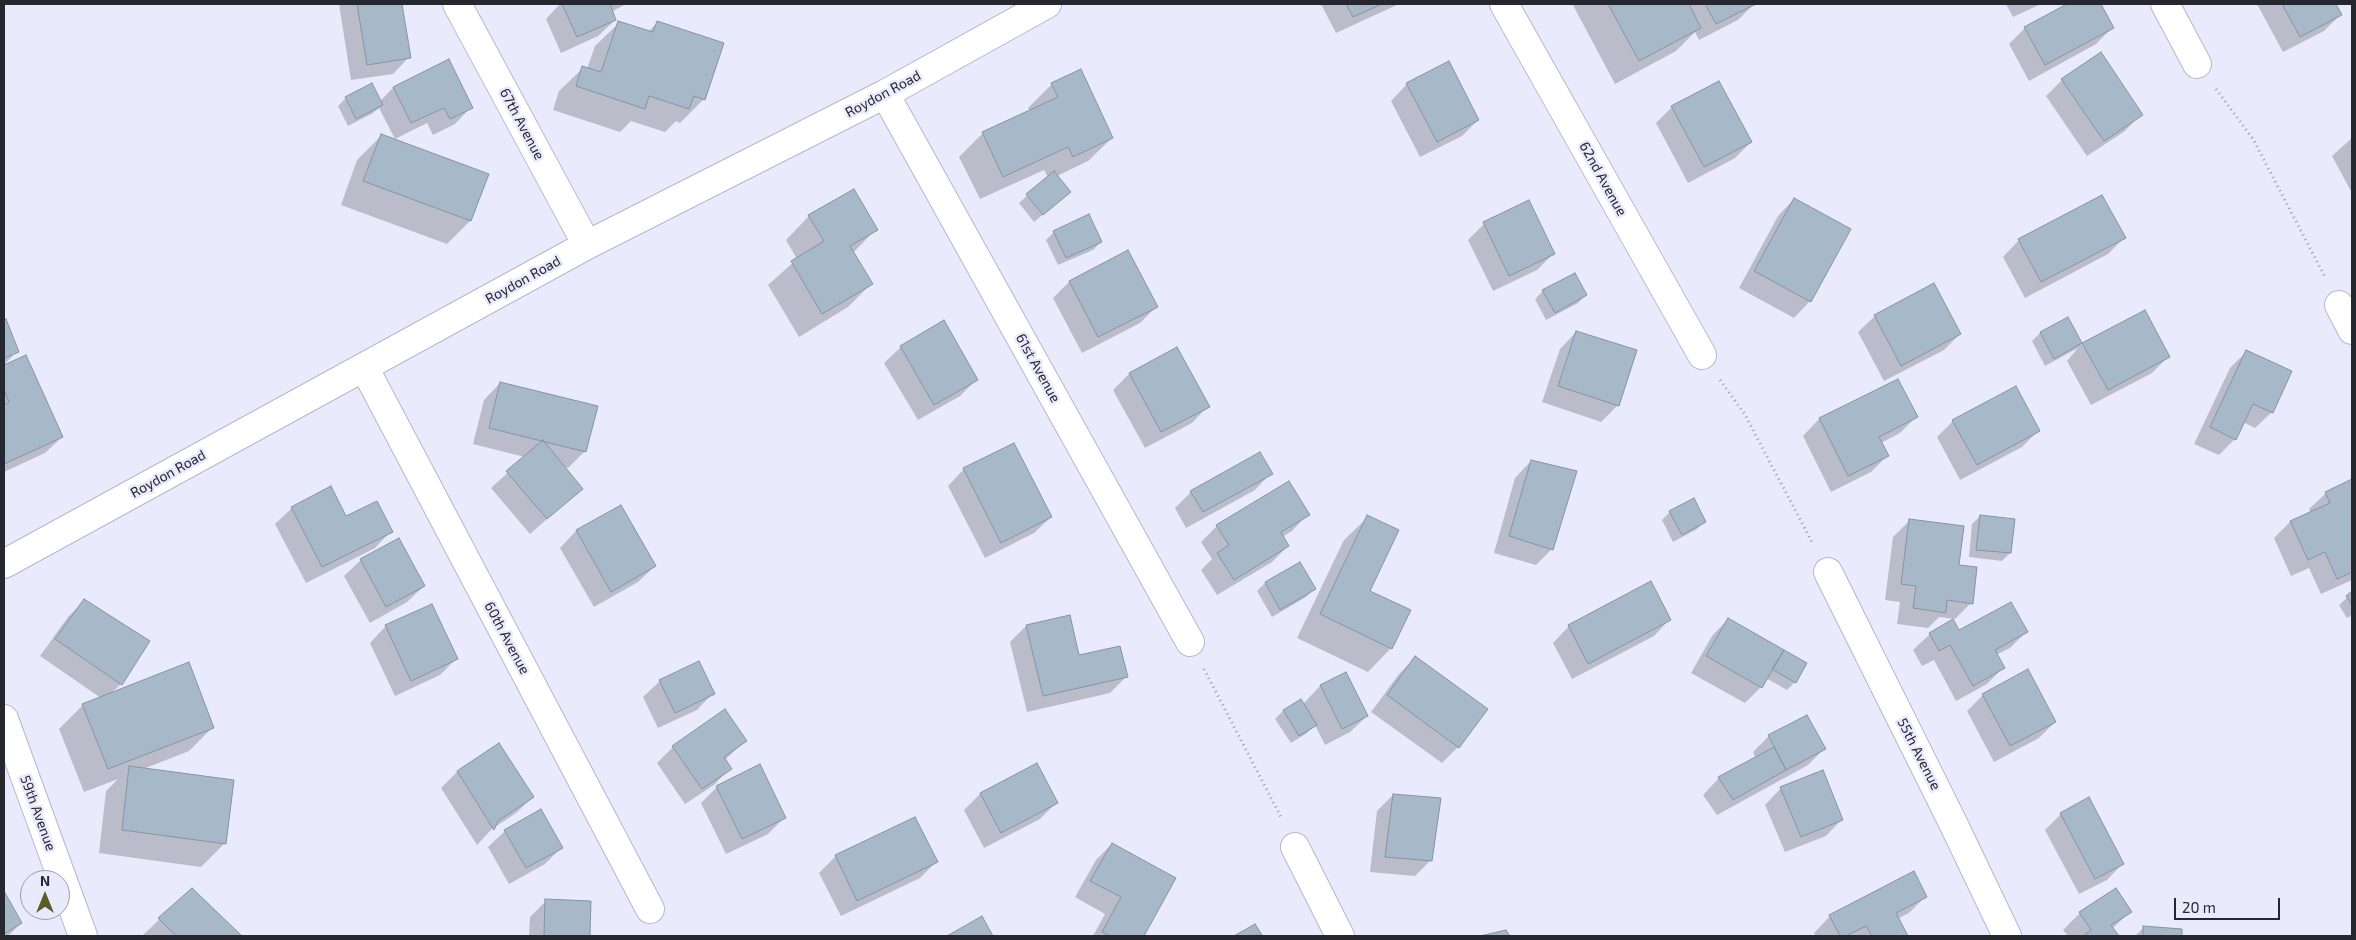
<!DOCTYPE html>
<html>
<head>
<meta charset="utf-8">
<style>
  body { margin:0 }
  #map { position:relative; width:2356px; height:940px; overflow:hidden; background:#e9ebfc; font-family:"Exo 2",sans-serif }
  canvas { display:block }
  .frame { position:absolute; inset:0; border:5px solid #27272f; pointer-events:none }
  .north { position:absolute; left:20px; top:870px; width:50px; height:50px; box-sizing:border-box; background:#e9ebfc; border:1px solid #9b9daa; border-radius:50%; rotate:0deg; font-size:14px; font-weight:700; line-height:20px; text-align:center; color:#27272f }
  .north::after { content:''; display:block; margin:auto; width:18px; height:22px; background:#5a5c2a; clip-path:polygon(50% 0,100% 100%,50% 72%,0 100%) }
  .scale { position:absolute; left:2174px; top:898px; width:106px; height:22px; box-sizing:border-box; border:2px solid #27272f; border-top:0; padding-left:6px; font-size:15px; line-height:18px; white-space:nowrap; color:#27272f; -webkit-text-stroke:4px #e9ebfc; paint-order:stroke }
</style>
</head>
<body>
<div id="map">
<canvas width="2356" height="940"></canvas>
<div class="frame"></div>
<div class="north">N</div>
<div class="scale">20 m</div>
</div>
<script>
const context = document.querySelector('canvas').getContext('2d');
context.lineJoin = 'round';
function fill(path, color) { context.fillStyle = color; context.fill(path, 'evenodd'); }
const toPath = rows => new Path2D(rows.map(r => 'M' + r).join(''));
function stroke(path, color, width, dash) { context.strokeStyle = color; context.lineWidth = width; context.lineCap = dash ? 'butt' : 'round'; context.setLineDash(dash || []); context.stroke(path); }
function drawText(font, color, halo, rows, align = 'center') {
  context.font = font + ' "Exo 2",sans-serif'; context.lineWidth = 5; context.setLineDash([]); context.textBaseline = 'middle'; context.strokeStyle = halo; context.fillStyle = color; for (const [text, x, y, turn = 0] of rows) {
    context.save(); context.translate(x, y); context.rotate((+turn || 0) * Math.PI / 180); context.textAlign = isNaN(turn) ? turn : align; if (halo) context.strokeText(text, 0, 0); context.fillText(text, 0, 0); context.restore();
  }
}
fill(toPath([
  [339,4,401,4,409,57,393,74,351,80],
  [560,4,626,4,611,12,615,20,598,36,561,53,546,19],
  [1321,4,1399,4,1336,33],
  [1575,4,1754,4,1738,20,1699,40,1695,32,1676,51,1615,84,1573,5],
  [2006,4,2041,4,2013,17],
  [2070,4,2099,4,2112,28,2096,44,2029,81,2009,44,2025,28],
  [2257,4,2335,4,2340,15,2324,31,2283,52],
  [619,23,648,32,657,23,704,99,680,123,676,121,665,132,631,121,620,132,553,110,559,91,583,68,587,69,595,46],
  [448,61,471,107,455,124,433,135,427,123,395,139,379,108,373,113,348,126,338,106,346,98,380,101,393,88],
  [2062,80,2141,114,2125,131,2087,156,2046,96],
  [1052,84,1112,138,1088,161,1057,176,1070,192,1034,222,1019,203,1048,177,1044,170,980,199,959,157,983,133,1030,111,1028,108],
  [1407,84,1478,120,1462,136,1420,157,1391,101],
  [1672,107,1751,142,1735,158,1688,183,1656,123],
  [381,136,470,221,447,244,341,205,357,160],
  [2352,138,2352,193,2332,156],
  [1794,199,1850,229,1810,301,1794,318,1739,288,1778,216],
  [809,216,876,229,853,253,871,284,848,307,799,337,768,285,797,259,786,240],
  [1484,224,1554,253,1537,270,1493,291,1468,240],
  [1054,232,1101,242,1093,250,1058,265,1046,240],
  [2124,238,2108,254,2025,298,2003,257,2019,240],
  [1128,252,1156,307,1140,323,1082,353,1053,298,1069,282],
  [1934,285,1960,334,1944,350,1884,381,1858,332,1875,316],
  [1543,291,1586,295,1578,303,1546,320,1535,299],
  [2144,312,2168,357,2152,373,2091,405,2067,361,2078,348,2045,366,2032,341,2040,333,2068,319,2082,345],
  [4,321,17,351,4,365],
  [1576,332,1618,405,1601,422,1542,402,1560,349],
  [901,347,977,379,960,396,918,420,884,363],
  [2246,352,2272,412,2255,428,2243,422,2235,439,2219,455,2194,444,2230,368],
  [25,357,62,437,45,453,4,472,4,366],
  [1129,374,1208,406,1192,423,1145,448,1113,390],
  [1898,380,1916,417,1900,433,1881,443,1887,456,1871,472,1831,492,1803,436,1819,419],
  [500,383,585,451,568,468,563,466,581,489,530,534,491,488,525,457,473,444,484,400],
  [1953,421,2039,430,2022,447,1960,480,1937,437],
  [1531,461,1552,549,1536,565,1494,553,1515,478],
  [964,469,1051,517,1034,533,985,558,948,486],
  [1271,473,1255,490,1186,528,1175,508,1191,492],
  [2352,480,2352,580,2321,594,2309,568,2291,576,2274,538,2290,522,2311,513,2309,509,2326,493],
  [620,507,655,566,638,582,594,607,560,548,576,531],
  [292,508,346,518,391,531,375,548,306,583,275,524],
  [1670,512,1705,521,1697,529,1673,542,1662,520],
  [1308,514,1292,531,1282,537,1288,546,1272,562,1217,595,1201,570,1212,559,1201,542,1217,526],
  [1980,516,2010,553,2002,561,1969,557,1972,524],
  [1368,517,1368,591,1391,648,1368,672,1297,638,1344,540],
  [1909,521,1958,566,1971,603,1955,619,1939,617,1928,628,1897,624,1900,602,1885,600,1893,537],
  [361,560,424,586,407,602,370,623,344,576],
  [1300,563,1314,589,1306,597,1272,617,1257,591,1265,583],
  [2352,593,2352,615,2347,618,2339,605],
  [84,601,121,684,110,694,213,727,189,751,143,769,224,844,201,867,99,853,106,791,118,779,84,792,59,729,83,705,101,698,40,656,68,617],
  [1670,619,1654,636,1572,679,1553,643,1569,626],
  [1728,619,1795,682,1787,690,1766,678,1761,687,1745,703,1691,673,1712,636],
  [386,626,456,659,440,675,395,696,370,643],
  [1026,626,1078,657,1126,677,1110,693,1027,712,1010,642],
  [1959,632,2026,632,2010,648,1996,655,2003,668,1987,684,1956,701,1934,660,1922,666,1913,650,1930,634],
  [1415,658,1458,747,1442,763,1371,712,1399,674],
  [1346,674,1367,716,1350,732,1325,745,1315,725,1307,733,1291,743,1275,719,1283,711,1300,701,1303,704,1320,686],
  [660,681,713,693,697,710,658,728,643,697],
  [1983,695,2055,722,2039,738,1994,762,1967,711],
  [1769,736,1824,749,1808,765,1717,815,1703,795,1719,778,1756,759,1753,752],
  [745,741,725,760,730,768,714,785,685,804,657,763,673,747],
  [499,745,533,797,516,813,492,829,477,845,441,788,457,772],
  [717,787,784,818,768,834,726,854,701,803],
  [1781,788,1842,819,1826,836,1785,852,1765,805],
  [980,794,1056,803,1040,819,984,848,964,810],
  [1393,795,1431,860,1415,876,1370,872,1377,811],
  [2061,814,2123,863,2107,880,2079,894,2045,830],
  [915,818,936,862,920,878,841,916,819,873,836,856],
  [505,831,561,848,545,864,509,884,488,847],
  [1112,844,1175,878,1142,936,1093,936,1105,914,1075,897,1096,860],
  [192,889,241,936,143,935],
  [2116,889,2130,912,2112,929,2117,936,2068,936,2063,930,2080,913],
  [4,893,21,923,8,936,4,936],
  [1925,897,1909,913,1897,919,1907,936,1816,936,1814,933,1830,916],
  [546,901,590,902,589,936,529,936,530,917],
  [1254,926,1259,936,1237,936],
  [2144,927,2181,930,2180,936,2135,936]
]), '#0003');
const building = toPath([
  [357,4,402,4,411,58,367,65,357,4],
  [562,4,610,4,616,20,577,37,562,4],
  [1346,4,1382,4,1353,17,1346,4],
  [1608,4,1689,4,1701,28,1639,61,1608,4],
  [1705,4,1756,4,1716,24,1705,4],
  [2067,4,2101,4,2114,28,2045,65,2024,27,2067,4],
  [2282,4,2336,4,2342,15,2300,37,2282,4],
  [618,21,653,32,657,21,724,43,705,100,694,96,689,109,649,96,645,109,576,86,582,66,601,72,618,21],
  [2101,52,2143,115,2104,141,2061,79,2101,52],
  [449,59,473,108,450,119,444,108,411,123,393,87,449,59],
  [1449,61,1479,120,1437,142,1406,83,1449,61],
  [1081,69,1113,138,1073,157,1068,147,1003,177,982,132,1058,97,1051,83,1081,69],
  [1719,81,1752,142,1704,167,1671,106,1719,81],
  [372,83,383,105,356,119,345,97,372,83],
  [381,134,489,174,471,221,363,181,381,134],
  [1054,171,1071,192,1043,215,1026,194,1054,171],
  [854,189,878,230,850,246,873,284,822,314,791,261,824,241,808,215,854,189],
  [2102,195,2126,238,2041,282,2018,239,2102,195],
  [1794,198,1851,229,1811,302,1754,271,1794,198],
  [1529,200,1555,254,1509,276,1483,222,1529,200],
  [1089,214,1102,242,1066,258,1053,231,1089,214],
  [1128,250,1158,307,1098,337,1069,281,1128,250],
  [1575,273,1587,295,1555,313,1542,290,1575,273],
  [1934,283,1961,334,1901,366,1874,315,1934,283],
  [2145,310,2170,357,2108,390,2082,343,2145,310],
  [2068,317,2082,343,2054,359,2040,332,2068,317],
  [6,319,19,352,4,358,4,320,6,319],
  [944,320,978,380,934,405,900,346,944,320],
  [1576,331,1637,350,1619,406,1558,386,1576,331],
  [1177,347,1210,407,1161,432,1129,373,1177,347],
  [2246,350,2292,371,2273,413,2253,404,2236,440,2210,427,2246,350],
  [26,355,63,437,4,464,4,405,9,402,4,390,4,365,26,355],
  [1898,379,1918,417,1879,437,1889,456,1848,476,1819,418,1898,379],
  [500,382,598,406,586,452,489,428,500,382],
  [2016,386,2040,431,1977,465,1952,420,2016,386],
  [543,440,583,489,547,519,506,471,543,440],
  [1014,443,1052,517,1001,543,963,468,1014,443],
  [1260,452,1273,474,1203,512,1190,491,1260,452],
  [1531,460,1577,471,1553,550,1509,536,1531,460],
  [2352,479,2352,572,2337,579,2325,552,2308,560,2290,521,2330,503,2325,492,2352,479],
  [1289,481,1310,515,1281,532,1289,546,1234,580,1217,553,1229,545,1216,525,1289,481],
  [331,486,346,516,377,501,393,532,322,567,291,507,331,486],
  [1694,498,1706,522,1682,535,1669,511,1694,498],
  [621,505,656,566,611,592,576,530,621,505],
  [1367,515,1399,530,1370,591,1411,610,1392,649,1320,614,1367,515],
  [1980,515,2015,519,2011,553,1976,550,1980,515],
  [1909,519,1964,526,1959,565,1977,567,1973,604,1947,600,1946,613,1913,608,1916,586,1901,584,1909,519],
  [399,538,425,586,386,607,360,559,399,538],
  [1300,562,1316,589,1280,610,1265,582,1300,562],
  [1651,581,1671,620,1588,664,1568,625,1651,581],
  [2352,591,2352,605,2346,596,2352,591],
  [84,599,150,641,122,685,55,639,84,599],
  [2011,602,2028,632,1995,650,2005,668,1973,686,1950,645,1939,651,1929,633,1953,619,1959,630,2011,602],
  [432,604,458,659,411,681,385,625,432,604],
  [1070,615,1079,655,1120,646,1128,677,1043,696,1026,625,1070,615],
  [1728,618,1784,650,1762,688,1706,656,1728,618],
  [1784,650,1807,663,1796,683,1772,669,1784,650],
  [1415,656,1488,709,1459,748,1387,695,1415,656],
  [699,661,715,694,675,713,659,680,699,661],
  [189,662,214,728,108,769,82,704,189,662],
  [2028,669,2056,722,2010,746,1982,694,2028,669],
  [1346,672,1368,716,1342,729,1320,685,1346,672],
  [1301,699,1317,725,1299,736,1283,710,1301,699],
  [725,709,747,741,724,757,732,769,702,789,672,746,725,709],
  [1807,715,1826,749,1786,770,1768,735,1807,715],
  [499,743,534,797,498,821,494,830,457,771,499,743],
  [1774,747,1786,770,1733,800,1718,777,1774,747],
  [1037,763,1058,803,1001,833,980,793,1037,763],
  [760,764,786,818,742,839,716,786,760,764],
  [129,766,234,780,226,844,122,830,129,766],
  [1823,770,1843,820,1801,837,1780,787,1823,770],
  [1393,794,1441,798,1432,861,1385,857,1393,794],
  [2089,797,2124,864,2095,879,2060,813,2089,797],
  [541,809,563,848,526,868,504,830,541,809],
  [915,817,938,862,857,901,835,855,915,817],
  [1112,843,1176,878,1144,936,1110,936,1102,932,1121,897,1090,881,1112,843],
  [1914,871,1927,897,1896,913,1908,936,1872,936,1866,926,1846,936,1840,936,1829,915,1914,871],
  [192,888,242,936,176,936,158,918,192,888],
  [2116,888,2132,912,2111,925,2119,936,2083,936,2091,930,2079,912,2116,888],
  [4,891,22,923,4,934,4,891],
  [545,899,591,901,590,936,544,936,545,899],
  [982,916,993,936,947,936,982,916],
  [1255,924,1262,935,1234,936,1255,924],
  [2143,926,2182,929,2182,936,2143,936,2143,926],
  [1506,930,1510,936,1480,936,1506,930]
]);
fill(building, '#a7b8c8');
stroke(building, '#8494a3', 1);
const street = toPath([
  [457,4,587,245],
  [1504,4,1702,355],
  [2165,4,2197,64],
  [885,94,1190,642],
  [2339,305,2352,330],
  [364,367,650,909],
  [4,564,587,245,885,94,1047,4],
  [1828,572,1952,821,2007,936],
  [4,719,83,936],
  [1295,847,1340,936]
]);
stroke(street, '#b5b7cc', 30);
stroke(toPath([
  [2216,89,2253,139,2325,277],
  [1720,380,1744,413,1813,544],
  [1204,669,1282,819]
]), '#9a9ba8', 3, [1, 4]);
stroke(street, '#fff', 28);
drawText('14px', '#27272f', '#e9ebfc', [
  ["Roydon Road",883,94,-28],
  ["67th Avenue",522,124,62],
  ["62nd Avenue",1603,179,61],
  ["Roydon Road",523,280,-29],
  ["61st Avenue",1038,368,61],
  ["Roydon Road",168,474,-29],
  ["60th Avenue",507,638,62],
  ["55th Avenue",1919,754,63],
  ["59th Avenue",38,813,70]
]);
</script>
</body>
</html>
